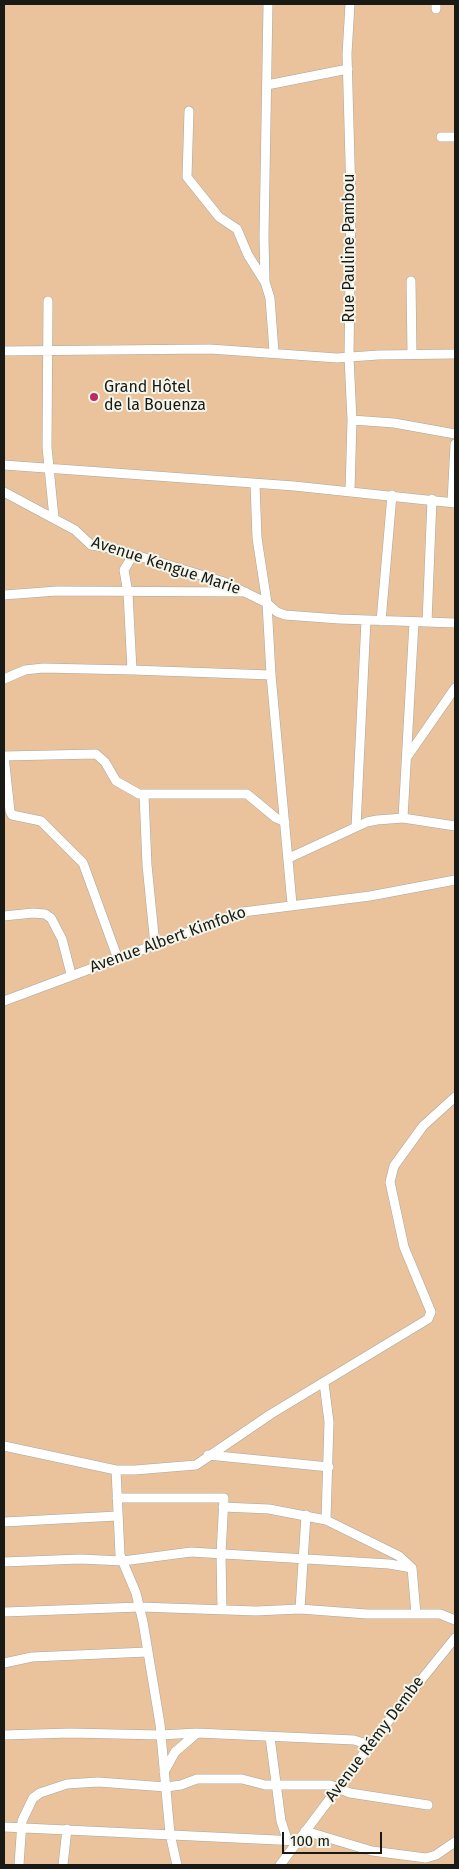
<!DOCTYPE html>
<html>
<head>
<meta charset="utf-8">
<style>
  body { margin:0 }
  #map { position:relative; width:459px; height:1869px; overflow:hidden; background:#f4f5eb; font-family:"Fira Sans",sans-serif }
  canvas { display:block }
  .frame { position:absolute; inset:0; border:5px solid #191915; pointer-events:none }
  .scale { position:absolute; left:282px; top:1832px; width:100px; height:22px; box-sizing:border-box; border:2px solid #191915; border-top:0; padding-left:6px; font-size:15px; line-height:18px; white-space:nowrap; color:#191915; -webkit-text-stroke:4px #f4f5eb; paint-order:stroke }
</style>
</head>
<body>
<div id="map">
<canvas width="459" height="1869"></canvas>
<div class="frame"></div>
<div class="scale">100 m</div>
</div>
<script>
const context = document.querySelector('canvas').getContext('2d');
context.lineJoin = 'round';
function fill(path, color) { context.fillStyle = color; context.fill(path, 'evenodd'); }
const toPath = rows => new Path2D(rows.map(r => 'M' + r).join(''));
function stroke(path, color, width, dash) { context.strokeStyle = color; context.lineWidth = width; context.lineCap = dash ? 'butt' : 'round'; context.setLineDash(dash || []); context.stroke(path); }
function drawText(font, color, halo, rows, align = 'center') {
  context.font = font + ' "Fira Sans",sans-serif'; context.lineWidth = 4; context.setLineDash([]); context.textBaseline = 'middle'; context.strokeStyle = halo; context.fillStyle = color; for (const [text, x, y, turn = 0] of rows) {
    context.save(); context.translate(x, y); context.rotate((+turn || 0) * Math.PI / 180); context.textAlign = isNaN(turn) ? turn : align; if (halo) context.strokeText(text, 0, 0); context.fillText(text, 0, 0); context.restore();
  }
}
fill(toPath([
  [4,4,455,4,455,1865,4,1865]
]), '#eac29b');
const minor = toPath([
  [268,4,264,237,265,282,270,298,274,352],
  [436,4,436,9],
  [267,85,348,69],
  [189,111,187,177,219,217,237,229,248,255,265,282],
  [441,137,455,137],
  [411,281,412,354],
  [48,301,47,447,54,518],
  [4,351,210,349,337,358,378,355,455,354],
  [352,420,394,423,455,434],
  [4,465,294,486,455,503],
  [255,484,257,538,267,603,271,675,292,904],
  [350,491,352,420,349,357,351,197,347,54,350,4],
  [4,492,75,530,91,545,112,548,224,582,267,603,277,612,285,615,339,619,455,623],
  [452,502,455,444],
  [133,555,124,570,128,593,132,670,271,675],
  [4,595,57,591,245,592],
  [381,621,392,495],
  [427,622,432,499],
  [4,679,25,670,43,668,132,670],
  [4,756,96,754,105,762,116,781,139,794,247,794,276,818,285,822],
  [4,756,10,811,12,815,41,821,83,863,118,959],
  [407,757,455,688],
  [144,795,147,865,155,945],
  [403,818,414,622],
  [356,827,366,620],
  [289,858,367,822,377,820,403,818,455,826],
  [4,916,33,913,45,914,51,918,62,939,71,974],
  [4,1001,243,912,370,896,455,880],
  [324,1383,329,1422,326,1520],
  [4,1446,116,1470,135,1470,196,1465,271,1414,428,1319,431,1312,404,1247,390,1182,394,1166,423,1126,455,1097],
  [208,1455,329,1467],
  [116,1470,120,1555,136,1593,143,1622,160,1724,170,1834,177,1865],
  [117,1498,224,1498,221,1554,222,1610],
  [223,1507,269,1509,326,1520,399,1556,412,1568,416,1614],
  [4,1522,117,1516],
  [4,1562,80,1559,123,1561,191,1552,389,1564,412,1568],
  [300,1609,306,1515],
  [4,1612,140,1607,256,1611,300,1609,367,1614,440,1614,455,1620],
  [4,1663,32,1657,147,1652],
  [4,1735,70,1733,160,1735,197,1733,354,1740,370,1745],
  [270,1737,281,1821,287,1839],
  [164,1772,175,1752,197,1733],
  [4,1827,298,1841],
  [305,1831,372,1851,426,1858,436,1855,455,1842],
  [19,1865,22,1821,33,1798,40,1793,67,1784,98,1782,166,1787,181,1785,197,1779,242,1779,265,1785,330,1785,350,1793,428,1805],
  [63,1865,67,1829],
  [280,1865,396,1711,455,1638]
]);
stroke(minor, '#a7a89e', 10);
stroke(minor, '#fff', 9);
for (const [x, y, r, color] of [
  [94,397,5,"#b92d64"]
]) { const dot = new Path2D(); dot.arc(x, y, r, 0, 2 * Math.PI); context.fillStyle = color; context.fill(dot); stroke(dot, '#f4f5eb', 2); }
drawText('16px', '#191915', '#f4f5eb', [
  ["Rue Pauline Pambou",350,248,-90],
  ["Avenue Kengue Marie",166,566,18],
  ["Avenue Albert Kimfoko",168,940,-20],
  ["Avenue Rémy Dembe",375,1739,-53]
]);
drawText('16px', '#191915', '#f4f5eb', [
  ["Grand Hôtel",104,388],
  ["de la Bouenza",104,406]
], 'left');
</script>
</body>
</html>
